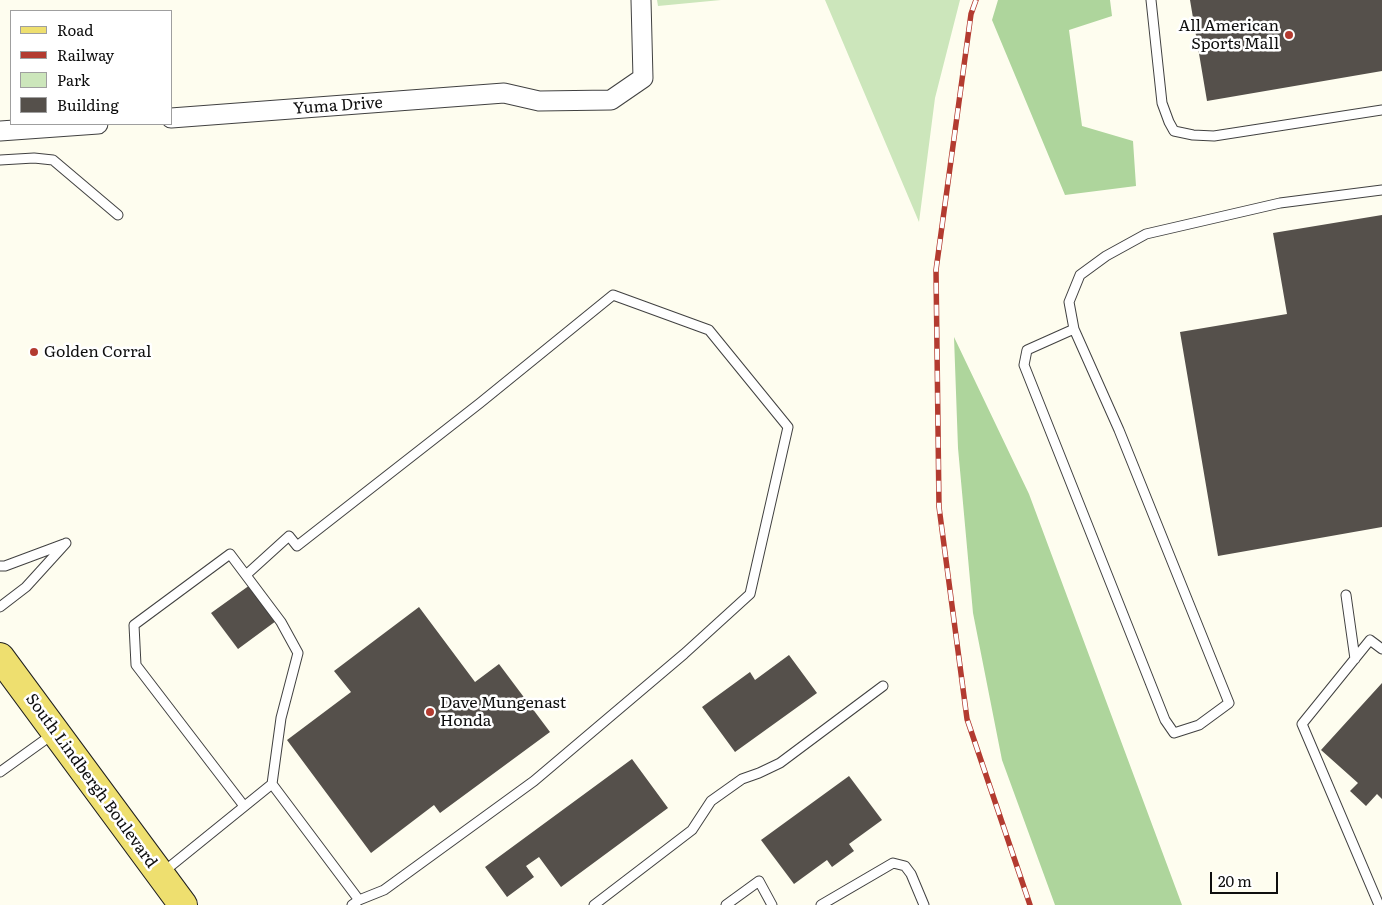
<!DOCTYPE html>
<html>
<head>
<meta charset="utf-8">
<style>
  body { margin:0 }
  #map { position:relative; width:1382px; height:905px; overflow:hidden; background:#fefdef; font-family:Literata,serif }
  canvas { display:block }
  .legend { position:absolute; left:10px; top:10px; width:162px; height:115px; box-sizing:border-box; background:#fff; border:1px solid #9f9f9f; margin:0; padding:6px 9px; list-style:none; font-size:15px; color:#0e0e0e }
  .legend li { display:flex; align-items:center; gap:10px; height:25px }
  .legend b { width:25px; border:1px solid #9f9f9f }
  .scale { position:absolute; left:1210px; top:872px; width:68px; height:22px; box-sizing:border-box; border:2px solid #0e0e0e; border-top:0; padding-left:6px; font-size:15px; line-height:18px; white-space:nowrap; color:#0e0e0e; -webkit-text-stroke:4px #fff; paint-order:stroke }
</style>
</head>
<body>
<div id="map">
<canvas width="1382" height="905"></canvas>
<ul class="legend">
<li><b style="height:6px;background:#eedf6f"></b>Road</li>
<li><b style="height:6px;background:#b33b30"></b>Railway</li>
<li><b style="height:14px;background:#cce6bb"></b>Park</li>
<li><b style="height:14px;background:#55504b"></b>Building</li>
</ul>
<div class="scale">20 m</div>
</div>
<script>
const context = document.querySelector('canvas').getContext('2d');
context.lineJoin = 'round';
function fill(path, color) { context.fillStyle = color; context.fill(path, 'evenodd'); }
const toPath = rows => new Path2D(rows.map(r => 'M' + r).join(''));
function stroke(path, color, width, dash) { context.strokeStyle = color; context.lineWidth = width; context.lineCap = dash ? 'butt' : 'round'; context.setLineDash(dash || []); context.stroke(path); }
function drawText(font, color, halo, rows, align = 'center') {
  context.font = font + ' Literata,serif'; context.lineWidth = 5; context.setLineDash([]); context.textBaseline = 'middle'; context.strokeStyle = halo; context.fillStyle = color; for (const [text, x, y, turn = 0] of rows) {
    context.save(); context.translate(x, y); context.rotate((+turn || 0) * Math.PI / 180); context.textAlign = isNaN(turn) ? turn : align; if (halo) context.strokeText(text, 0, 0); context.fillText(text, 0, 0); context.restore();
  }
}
fill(toPath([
  [657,0,721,0,658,6],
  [825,0,960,0,935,98,919,222]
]), '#cce6bb');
fill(toPath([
  [998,0,1110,0,1112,16,1069,30,1082,126,1133,141,1136,186,1065,195,992,20],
  [954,337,1029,494,1182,905,1055,905,1002,760,973,613,958,448]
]), '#aed59c');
fill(toPath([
  [1190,0,1382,0,1382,71,1207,101],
  [1382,215,1382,527,1218,556,1180,332,1287,314,1273,233],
  [250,585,276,621,238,649,211,613],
  [419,607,475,682,499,664,550,732,440,813,434,805,371,853,287,740,351,692,334,671],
  [789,655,817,693,735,752,702,707,750,672,755,680],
  [1382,683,1382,799,1377,794,1366,806,1350,791,1358,783,1321,750],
  [632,759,668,808,561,887,539,857,526,866,534,877,507,897,485,867],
  [849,776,882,820,849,844,854,851,832,867,827,860,794,884,761,840]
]), '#55504b');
const service = toPath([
  [1151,0,1162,103,1169,122,1174,131,1193,135,1214,136,1382,110],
  [0,160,34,158,53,160,118,215],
  [1074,329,1027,350,1024,365,1165,720,1174,733,1199,725,1229,703,1119,430,1074,329,1069,302,1080,275,1106,256,1146,234,1280,203,1382,190],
  [0,566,5,566,64,544],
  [246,575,289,536,297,546,480,403,613,295,709,330,788,427,750,594,684,654,534,781,384,890,359,900,352,905],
  [1346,595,1355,659],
  [0,607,26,587,66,543],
  [0,772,53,734],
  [244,806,136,665,134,625,230,554,281,622,298,653,281,718,272,784],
  [162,873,272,784,359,900],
  [594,905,692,830,711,801,742,779,759,773,780,763,883,686],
  [726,905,759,881,772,905],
  [821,905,893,863,905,866,911,874,924,905],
  [1379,905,1302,724,1370,640,1382,649]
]);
const minor = toPath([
  [171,118,504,93,539,101,611,100,643,78,641,0],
  [0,131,98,124]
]);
const primary = toPath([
  [0,657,183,905]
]);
stroke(service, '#414141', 11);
stroke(minor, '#414141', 21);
stroke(primary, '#1f1f1f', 30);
stroke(service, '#fff', 9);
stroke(minor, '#fff', 19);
stroke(primary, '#eedf6f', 28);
const rail = toPath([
  [976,0,971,14,936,270,939,507,967,719,1030,905]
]);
stroke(rail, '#b33b30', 5.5);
stroke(rail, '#fff', 4, [11]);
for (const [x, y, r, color] of [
  [1289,35,5,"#b33b30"],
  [34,352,5,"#b33b30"],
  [430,712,5,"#b33b30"]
]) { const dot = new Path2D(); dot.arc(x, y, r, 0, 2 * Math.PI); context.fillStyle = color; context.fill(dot); stroke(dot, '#fff', 2); }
drawText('16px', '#0e0e0e', '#fff', [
  ["All American",1279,26,"right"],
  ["Sports Mall",1279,44,"right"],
  ["Golden Corral",44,352],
  ["Dave Mungenast",440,703],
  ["Honda",440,721]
], 'left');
drawText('16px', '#0e0e0e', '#fff', [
  ["Yuma Drive",338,106,-4],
  ["South Lindbergh Boulevard",91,781,54]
]);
</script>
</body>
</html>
